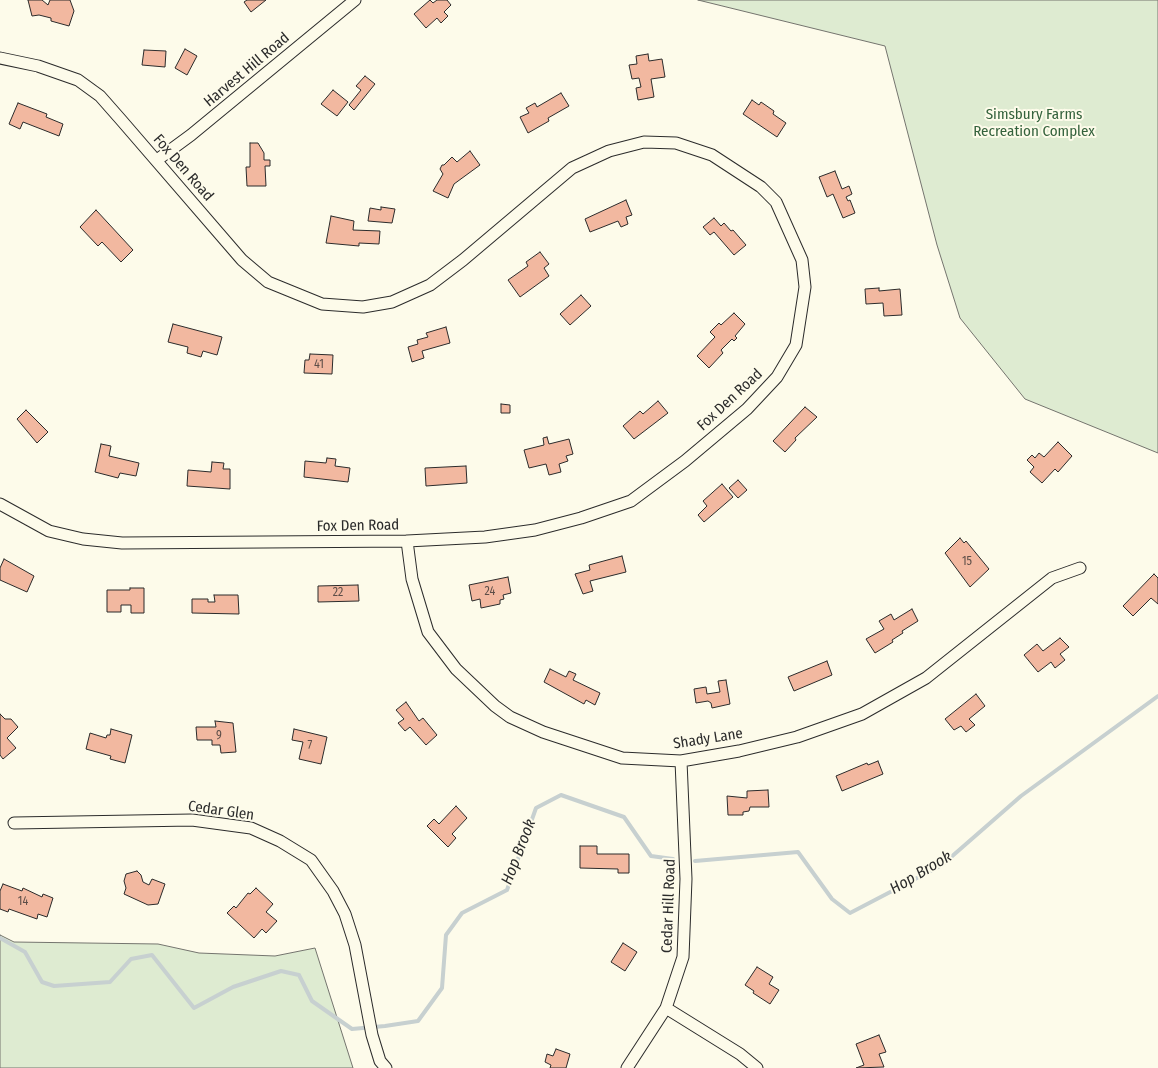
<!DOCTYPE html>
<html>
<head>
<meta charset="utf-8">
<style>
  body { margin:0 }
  canvas { display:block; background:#fdfbea }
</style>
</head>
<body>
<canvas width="1158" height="1068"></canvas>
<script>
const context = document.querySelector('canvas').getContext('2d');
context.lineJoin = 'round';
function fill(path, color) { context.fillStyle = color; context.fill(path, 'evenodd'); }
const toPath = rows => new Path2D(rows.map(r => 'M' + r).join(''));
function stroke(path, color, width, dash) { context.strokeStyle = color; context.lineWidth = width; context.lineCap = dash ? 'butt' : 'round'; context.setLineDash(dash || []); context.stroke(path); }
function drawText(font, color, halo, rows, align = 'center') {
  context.font = font + ' "Fira Sans Condensed",sans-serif'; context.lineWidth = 4; context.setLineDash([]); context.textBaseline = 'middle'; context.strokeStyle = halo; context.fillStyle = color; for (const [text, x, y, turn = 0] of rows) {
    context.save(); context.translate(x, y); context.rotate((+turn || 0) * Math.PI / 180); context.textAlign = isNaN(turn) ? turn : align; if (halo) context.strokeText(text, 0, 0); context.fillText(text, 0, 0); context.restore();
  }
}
const green = toPath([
  [698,0,1158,0,1158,453,1025,399,960,318,937,245,885,46,698,0],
  [0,935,14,942,158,944,199,953,275,956,315,948,353,1068,0,1068,0,935]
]);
fill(green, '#deebd1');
stroke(green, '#74746e', 1);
stroke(toPath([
  [695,861,798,852,832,899,850,913,942,865,1021,796,1158,696],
  [0,938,25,952,42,982,54,986,110,982,131,959,152,955,194,1008,233,987,281,971,299,975,312,1001,352,1029,385,1026,418,1021,442,988,446,935,462,913,507,890,536,808,561,795,624,817,651,856,673,859]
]), '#c7d0d0', 4);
const building = toPath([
  [28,0,42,0,48,5,50,0,70,0,74,11,69,26,51,21,51,18,39,15,32,16,28,0],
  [247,0,266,0,251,12,244,2,247,0],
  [430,0,433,3,437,0,447,0,451,5,444,12,448,16,441,23,437,18,426,28,414,14,430,0],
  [185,49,197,56,187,75,175,68,185,49],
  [144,50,166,51,165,67,142,65,144,50],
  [648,54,649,61,662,59,665,77,651,79,654,97,638,100,636,88,641,87,639,78,632,79,629,65,637,64,636,56,648,54],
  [365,76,375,84,354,110,349,105,361,90,356,86,365,76],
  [333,90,348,102,337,116,321,104,333,90],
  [561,93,569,106,548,118,549,121,528,133,520,117,529,113,526,108,535,103,537,107,561,93],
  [752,100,759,105,761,102,774,111,773,114,786,123,777,137,743,114,752,100],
  [18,103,47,114,46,117,63,124,59,136,23,122,20,129,9,124,18,103],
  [250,143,258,143,264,153,264,160,270,160,270,166,265,166,266,186,247,186,246,167,250,167,250,143],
  [470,151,480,165,454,184,448,198,433,191,443,174,440,169,442,165,444,165,452,157,457,162,470,151],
  [835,171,842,189,849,186,852,194,846,197,848,201,850,200,855,213,843,218,833,194,827,197,819,177,835,171],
  [626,200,632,215,626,217,628,224,621,227,618,221,590,232,585,219,626,200],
  [381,207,395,209,392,223,368,221,370,208,381,210,381,207],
  [96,210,133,250,121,262,102,242,98,246,80,227,96,210],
  [331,216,354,221,353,230,380,231,379,244,359,243,359,246,326,243,331,216],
  [714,218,721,226,724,223,731,231,733,230,746,245,734,255,714,232,710,235,703,227,714,218],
  [540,252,549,264,544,268,549,276,520,297,508,280,528,266,526,262,540,252],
  [879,288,879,291,900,289,902,315,884,316,883,303,866,304,865,289,879,288],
  [581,295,591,306,570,325,560,314,581,295],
  [734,313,745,324,735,336,737,338,734,341,732,339,721,350,723,353,709,368,697,356,715,337,710,332,719,323,721,325,734,313],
  [173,324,222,337,217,355,203,351,201,357,187,353,188,347,168,342,173,324],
  [446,327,450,343,422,351,424,358,412,362,408,347,418,344,417,340,428,337,426,333,446,327],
  [310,354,333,355,332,374,304,373,305,360,309,360,310,354],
  [658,401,668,413,634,439,623,426,640,411,643,414,658,401],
  [501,404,510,405,510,413,501,413,501,404],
  [805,407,817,417,795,438,796,440,785,452,773,441,805,407],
  [26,410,48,432,37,443,17,419,26,410],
  [547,437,549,444,569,439,573,454,566,456,568,461,559,464,561,472,549,475,546,464,529,468,524,450,544,445,543,438,547,437],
  [1058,442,1072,456,1058,472,1055,469,1042,483,1030,472,1034,467,1027,460,1032,455,1035,458,1039,453,1044,457,1058,442],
  [101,444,111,446,109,456,139,463,136,476,120,473,118,478,95,472,101,444],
  [327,458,336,459,335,466,350,468,348,482,304,477,305,461,326,463,327,458],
  [212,462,224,463,223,469,230,469,230,489,187,486,188,470,211,472,212,462],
  [466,466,467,483,426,486,425,468,466,466],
  [738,480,747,490,738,498,729,488,738,480],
  [722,484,733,497,704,522,698,515,707,506,703,501,722,484],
  [960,538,964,543,966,541,989,569,970,587,945,553,960,538],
  [622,556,626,572,590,581,593,591,583,594,575,574,590,570,589,565,622,556],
  [4,559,34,576,27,592,0,580,0,568,4,559],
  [1154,574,1158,578,1158,604,1151,598,1133,616,1123,606,1154,574],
  [508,577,511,593,503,595,504,599,500,600,500,604,481,608,480,599,472,601,469,585,508,577],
  [358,585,359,601,318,602,318,586,358,585],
  [130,588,144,588,144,613,131,613,131,605,121,605,121,612,107,612,107,590,130,590,130,588],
  [214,595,238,595,239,614,192,613,192,599,208,599,208,602,215,602,214,595],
  [912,609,918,621,902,631,903,633,892,640,893,642,875,653,866,639,884,629,879,621,891,614,894,620,912,609],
  [1060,638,1069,647,1060,654,1065,660,1055,668,1051,662,1038,672,1024,655,1037,644,1043,651,1060,638],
  [827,661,832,675,794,691,788,677,827,661],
  [550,669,566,677,569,671,576,674,573,680,600,693,595,705,586,700,584,704,544,682,550,669],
  [726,680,730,704,712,708,711,703,708,701,696,703,694,689,706,687,707,694,720,692,718,681,726,680],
  [976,694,985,706,969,719,975,725,966,732,961,726,954,730,945,719,976,694],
  [406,702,419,721,423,718,437,735,426,745,410,727,405,731,398,723,404,719,396,710,406,702],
  [0,714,5,719,11,719,18,727,7,738,16,748,3,759,0,755,0,714],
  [215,721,233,723,236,752,221,753,220,745,212,745,212,740,197,740,196,727,216,727,215,721],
  [111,729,132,735,125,763,110,759,111,756,86,749,90,733,106,738,107,735,110,735,111,729],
  [294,729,327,737,321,764,299,759,303,742,292,740,294,729],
  [878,761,883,774,842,791,836,776,867,763,868,765,878,761],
  [768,790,769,807,750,807,749,811,743,812,743,815,728,815,727,796,747,798,747,791,768,790],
  [456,806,467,818,452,834,456,838,448,847,427,826,434,819,439,824,456,806],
  [580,846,597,846,597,854,629,854,629,873,618,873,618,869,580,868,580,846],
  [137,871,141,875,143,882,149,885,152,879,165,884,158,904,148,905,124,894,126,888,124,881,126,874,137,871],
  [3,884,22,891,23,888,42,897,43,894,53,898,47,917,38,914,37,919,9,909,8,912,0,909,0,891,3,884],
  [256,888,273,904,266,912,277,921,266,933,262,929,254,938,227,913,234,906,236,908,248,893,250,894,256,888],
  [623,943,637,952,625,971,611,962,623,943],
  [757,967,773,977,769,984,779,990,770,1004,753,993,754,991,745,985,757,967],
  [879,1035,886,1052,879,1054,884,1067,856,1068,864,1065,856,1044,879,1035],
  [556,1049,570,1054,566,1068,550,1068,551,1065,545,1062,547,1054,553,1056,556,1049]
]);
fill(building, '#f2b8a0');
stroke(building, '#2b2b2b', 1);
const street = toPath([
  [0,58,38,66,78,80,100,96,122,121,242,260,268,282,322,304,363,307,392,302,430,285,463,260,572,168,609,151,644,142,676,143,712,155,761,187,776,202,802,260,805,287,796,345,777,377,747,409,685,461,631,501,581,518,535,530,485,537,407,541,122,543,83,539,49,531,0,504],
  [157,160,191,135,355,0],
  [407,541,412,579,428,632,456,669,495,706,510,717,543,732,622,758,681,761,739,751,797,737,862,714,926,678,1052,578,1080,568],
  [14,823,192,820,251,828,280,841,311,860,333,891,345,914,355,945,372,1035,380,1061,386,1068],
  [666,1008,740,1054,757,1068],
  [627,1068,666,1008,683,957,686,879,681,761]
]);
stroke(street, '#2b2b2b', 13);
stroke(street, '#fdfbea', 11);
drawText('12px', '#5d4e48', null, [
  ["41",319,365],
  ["15",967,562],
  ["24",490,592],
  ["22",338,593],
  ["9",219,736],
  ["7",310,746],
  ["14",23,902]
]);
drawText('15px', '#2b2b2b', '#fdfbea', [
  ["Harvest Hill Road",247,70,-40],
  ["Fox Den Road",183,168,49],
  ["Fox Den Road",730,400,-43],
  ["Fox Den Road",358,526,-1],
  ["Shady Lane",708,739,-9],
  ["Cedar Glen",221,811,8],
  ["Cedar Hill Road",669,906,-88]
]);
drawText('15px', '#34623c', '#fdfbea', [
  ["Simsbury Farms",1034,115],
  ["Recreation Complex",1034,132]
]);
drawText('italic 16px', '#2b2b2b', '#fdfbea', [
  ["Hop Brook",519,852,-69],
  ["Hop Brook",921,873,-31]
]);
</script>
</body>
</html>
